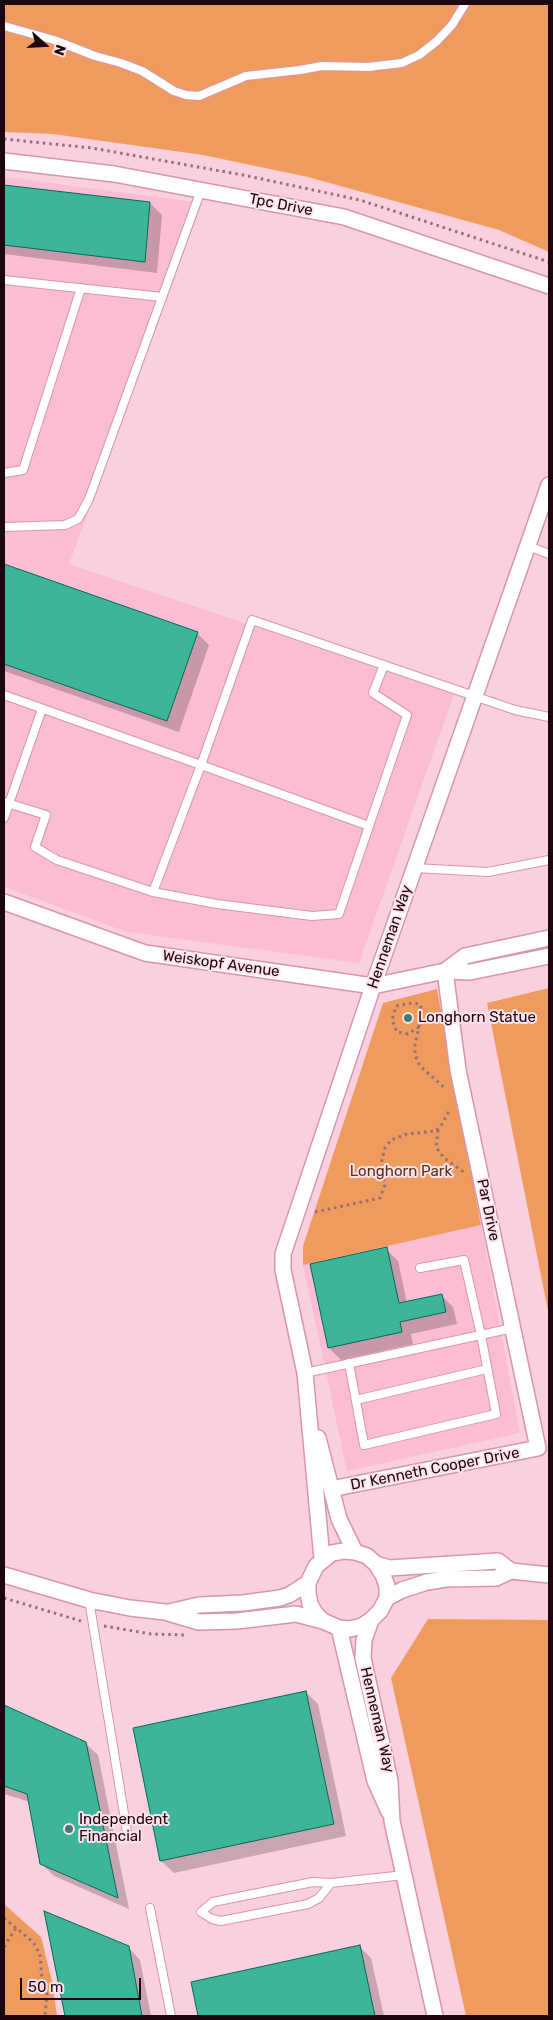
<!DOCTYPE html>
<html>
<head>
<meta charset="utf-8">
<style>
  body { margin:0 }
  #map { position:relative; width:553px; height:2020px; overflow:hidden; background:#facfde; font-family:Rubik,sans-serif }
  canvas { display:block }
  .frame { position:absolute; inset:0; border:5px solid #1c060f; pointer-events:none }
  .north { position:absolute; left:20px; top:20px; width:50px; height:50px; -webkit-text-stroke:4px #fee1eb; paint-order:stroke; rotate:109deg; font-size:14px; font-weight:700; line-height:20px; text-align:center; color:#1c060f }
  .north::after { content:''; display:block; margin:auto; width:18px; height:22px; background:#1c060f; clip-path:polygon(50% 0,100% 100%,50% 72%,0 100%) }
  .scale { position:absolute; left:20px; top:1978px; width:121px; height:22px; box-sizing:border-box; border:2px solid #1c060f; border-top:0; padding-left:6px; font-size:15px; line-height:18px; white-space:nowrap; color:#1c060f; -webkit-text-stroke:4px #fee1eb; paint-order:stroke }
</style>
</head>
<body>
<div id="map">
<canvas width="553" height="2020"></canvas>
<div class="frame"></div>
<div class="north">N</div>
<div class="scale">50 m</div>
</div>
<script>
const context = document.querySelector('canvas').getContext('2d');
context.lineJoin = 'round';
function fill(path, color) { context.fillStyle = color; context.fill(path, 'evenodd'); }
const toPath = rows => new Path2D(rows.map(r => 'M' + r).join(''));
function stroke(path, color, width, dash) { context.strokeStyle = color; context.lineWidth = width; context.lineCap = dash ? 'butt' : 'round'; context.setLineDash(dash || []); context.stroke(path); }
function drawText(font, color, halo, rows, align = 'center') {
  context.font = font + ' Rubik,sans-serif'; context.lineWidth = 4; context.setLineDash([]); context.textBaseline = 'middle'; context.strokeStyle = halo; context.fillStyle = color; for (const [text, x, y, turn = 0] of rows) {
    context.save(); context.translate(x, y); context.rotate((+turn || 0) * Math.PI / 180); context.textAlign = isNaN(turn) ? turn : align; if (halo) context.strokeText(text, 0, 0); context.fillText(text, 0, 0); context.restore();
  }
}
fill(toPath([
  [4,177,202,203,69,564,454,694,359,963,127,932,4,887],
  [481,1225,520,1433,347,1471,303,1265]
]), '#fbbdd4');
fill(toPath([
  [4,4,549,4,549,252,499,230,308,177,203,155,53,134,4,132],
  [549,988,549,1316,487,1003],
  [437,989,481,1225,303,1265,303,1246,383,1003],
  [428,1619,549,1620,549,2016,466,2016,391,1678],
  [4,1904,41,1937,52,1981,57,2016,4,2016]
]), '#f09b5e');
fill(toPath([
  [4,186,150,203,162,215,157,273,4,254],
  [4,566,197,633,209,645,179,732,4,671],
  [386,1249,398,1261,407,1303,441,1295,453,1307,457,1324,411,1334,413,1344,341,1360,329,1348],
  [306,1692,318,1704,346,1836,174,1873,161,1861],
  [4,1706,85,1743,98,1755,129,1909,54,1876,42,1864,30,1802,4,1794],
  [46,1913,128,1947,140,1960,151,2016,67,2016],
  [359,1946,371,1958,384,2016,199,2016,192,1983]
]), '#0003');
const building = toPath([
  [4,185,150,202,145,262,4,245,4,185],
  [4,564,198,632,167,721,4,664,4,564],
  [387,1247,399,1303,442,1294,446,1312,400,1322,402,1332,328,1348,310,1264,387,1247],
  [306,1691,334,1824,160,1861,133,1728,306,1691],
  [4,1705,86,1742,118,1898,40,1864,27,1794,4,1786,4,1705],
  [44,1911,129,1946,142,2016,65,2016,44,1911],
  [360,1945,375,2016,198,2016,191,1982,360,1945]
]);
fill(building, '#3db59a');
stroke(building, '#066957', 1);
const service = toPath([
  [4,26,54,40,95,56,121,63,142,71,174,91,186,95,199,96,246,76,300,70,322,66,368,67,402,63,419,55,437,41,452,25,465,4],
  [4,280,162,297],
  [4,473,23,470,81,288],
  [4,527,65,525,78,519,82,512,89,499,201,190],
  [528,546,549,554],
  [4,695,201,765,252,620,515,710,549,717],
  [4,802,46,815,35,847,57,860,153,892,217,904,312,916,339,914,407,715,373,693,384,665],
  [4,818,42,709],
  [414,868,488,872,549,860],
  [153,892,201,765,369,826],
  [349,1363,364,1445,496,1414,481,1335,464,1260,420,1268],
  [305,1373,513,1328],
  [356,1400,487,1369],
  [89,1600,127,1832],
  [331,1883,319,1898,308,1904,221,1921,212,1919,201,1912,213,1902,313,1882,331,1883,404,1875],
  [150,1908,171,2016]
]);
const minor = toPath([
  [4,161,114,174,344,217,549,286],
  [4,902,145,953,373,986,445,971,470,972,549,956],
  [445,971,465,956,549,938],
  [318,1438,339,1519,355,1552],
  [331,1489,538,1448,458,1070,445,971],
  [344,1551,355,1552,367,1556,376,1564,383,1575,387,1586,387,1598,380,1611,371,1620,362,1626,350,1629,339,1628,323,1621,315,1613,310,1604,308,1593,308,1583,316,1566,332,1553,344,1551],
  [322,1559,305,1373,283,1270,283,1254,373,986,549,485],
  [376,1564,389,1568,498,1561,511,1571,549,1575],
  [4,1575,89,1600,130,1608,165,1612,199,1622,237,1621,296,1614,323,1621],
  [387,1598,402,1590,427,1582,446,1579,496,1578,511,1571],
  [169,1612,199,1605,243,1603,280,1598,289,1595,308,1583],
  [371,1620,364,1640,363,1658,390,1781,392,1821,435,2016],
  [339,1628,375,1781,389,1812]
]);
stroke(service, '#d795ae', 10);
stroke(minor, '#d795ae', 18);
stroke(toPath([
  [4,139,92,148,243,175,360,200,549,262],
  [419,1027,408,1034,397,1032,392,1020,396,1006,412,1003,420,1004,422,1012,415,1045,415,1055,420,1066,446,1089],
  [438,1130,436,1147,444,1158,465,1173],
  [315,1212,380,1198,385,1185,381,1167,382,1159,385,1148,391,1140,407,1134,436,1131,442,1124,450,1109],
  [4,1598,81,1621],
  [104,1626,151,1634,185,1635],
  [4,1918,33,1942,40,1954,42,1979,47,1994,45,2016],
  [4,1947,16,1928]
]), '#91707c', 3, [2.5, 4]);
stroke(service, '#fff', 8);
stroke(minor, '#fff', 15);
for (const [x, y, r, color] of [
  [408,1018,5,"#3e7f6e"],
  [69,1829,5,"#3e7f6e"]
]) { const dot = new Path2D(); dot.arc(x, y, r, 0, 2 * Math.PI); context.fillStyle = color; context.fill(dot); stroke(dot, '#fee1eb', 2); }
drawText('15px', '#1c060f', '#fee1eb', [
  ["Tpc Drive",281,205,11],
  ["Henneman Way",390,937,-71],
  ["Weiskopf Avenue",221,964,8],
  ["Par Drive",488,1210,78],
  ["Dr Kenneth Cooper Drive",435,1469,-11],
  ["Henneman Way",377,1720,77]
]);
drawText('15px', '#1c060f', '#fee1eb', [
  ["Longhorn Statue",418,1018],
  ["Independent",79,1820],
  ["Financial",79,1837]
], 'left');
drawText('15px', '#583215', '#fee1eb', [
  ["Longhorn Park",401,1172]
]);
</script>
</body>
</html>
